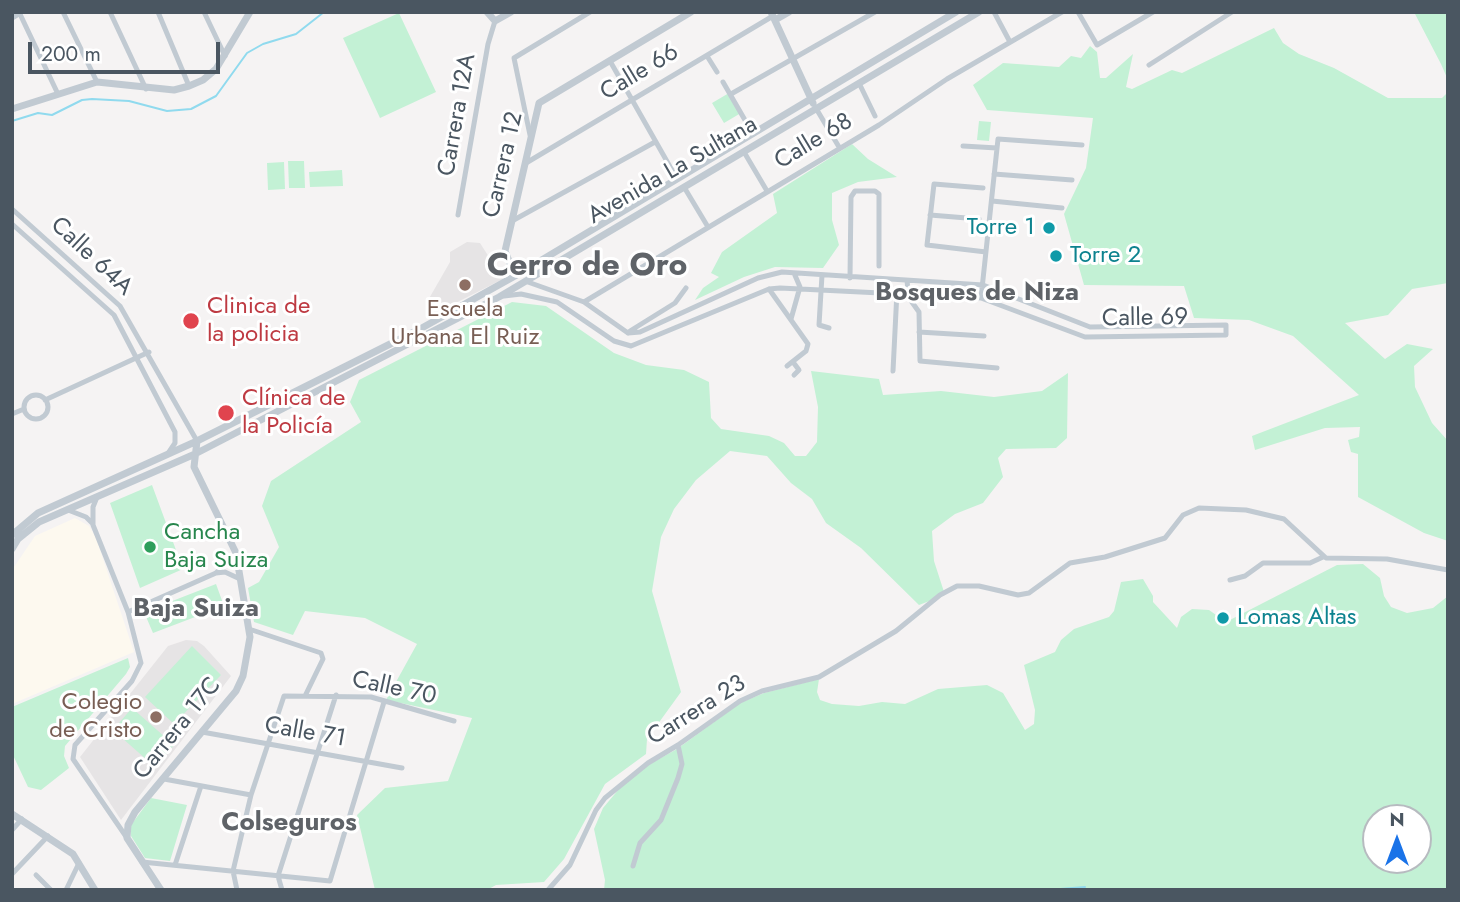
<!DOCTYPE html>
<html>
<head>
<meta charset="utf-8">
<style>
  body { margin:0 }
  #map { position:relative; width:1460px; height:902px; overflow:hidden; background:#f5f3f3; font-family:Jost,sans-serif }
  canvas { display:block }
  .frame { position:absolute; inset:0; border:14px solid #4a5661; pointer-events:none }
  .north { position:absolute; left:1362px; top:804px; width:70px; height:70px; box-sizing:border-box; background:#fff; border:2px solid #b7bbc0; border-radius:50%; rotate:0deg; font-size:19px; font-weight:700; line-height:28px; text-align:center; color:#4a5661 }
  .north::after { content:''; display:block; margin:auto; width:24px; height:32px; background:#1a73e8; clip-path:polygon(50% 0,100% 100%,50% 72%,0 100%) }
  .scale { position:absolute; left:28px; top:42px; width:192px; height:32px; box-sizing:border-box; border:4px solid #4a5661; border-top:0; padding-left:9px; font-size:21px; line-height:24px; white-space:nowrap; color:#4a5661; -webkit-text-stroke:5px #fff; paint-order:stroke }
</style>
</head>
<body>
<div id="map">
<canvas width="1460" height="902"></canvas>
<div class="frame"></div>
<div class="north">N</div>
<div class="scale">200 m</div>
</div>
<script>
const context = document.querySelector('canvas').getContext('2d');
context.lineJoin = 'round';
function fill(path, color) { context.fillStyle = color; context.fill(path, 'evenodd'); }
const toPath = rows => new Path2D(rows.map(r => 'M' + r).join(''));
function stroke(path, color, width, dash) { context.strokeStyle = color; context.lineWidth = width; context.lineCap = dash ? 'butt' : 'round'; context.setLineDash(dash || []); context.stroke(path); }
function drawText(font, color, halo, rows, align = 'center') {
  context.font = font + ' Jost,sans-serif'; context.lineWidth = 6; context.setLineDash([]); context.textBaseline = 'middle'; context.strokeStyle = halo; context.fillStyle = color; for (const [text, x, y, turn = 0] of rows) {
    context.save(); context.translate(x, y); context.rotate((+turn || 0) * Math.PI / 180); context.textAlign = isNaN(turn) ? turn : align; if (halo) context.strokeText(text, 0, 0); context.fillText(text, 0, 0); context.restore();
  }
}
fill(toPath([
  [75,518,89,526,96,538,134,652,12,704,12,570,35,536]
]), '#fdf9ef');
fill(toPath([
  [467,242,480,243,503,279,430,316,427,302,450,262,450,252],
  [186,640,197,641,204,646,231,676,121,820,80,757,168,646]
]), '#e6e4e5');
fill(toPath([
  [1414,12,1448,12,1448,80,1441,64],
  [399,13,436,92,380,118,343,38],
  [1274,28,1283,43,1299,54,1334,68,1388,98,1442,98,1448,92,1448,283,1412,289,1388,315,1345,323,1385,359,1407,344,1433,349,1414,366,1415,387,1432,423,1448,441,1448,541,1424,533,1358,497,1358,454,1351,452,1348,440,1359,437,1360,427,1325,428,1255,450,1252,436,1359,395,1293,336,1249,320,1194,318,1184,286,1084,285,1064,214,1086,168,1093,118,987,110,973,85,1003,63,1059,67,1071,56,1081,58,1090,46,1097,52,1100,78,1106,78,1133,54,1126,87,1132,89,1172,70,1182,73],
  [729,93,741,113,724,123,712,103],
  [979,121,991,122,989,141,977,140],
  [852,144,868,159,897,177,858,182,832,193,832,220,839,245,823,268,775,267,744,277,695,300,703,288,719,277,711,273,722,252,777,213,773,194],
  [288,161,304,161,305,188,289,188],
  [284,162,285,189,268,190,267,163],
  [342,170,343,186,310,187,309,172],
  [512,302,546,306,614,353,646,365,684,370,709,382,711,418,721,429,769,436,784,443,795,456,806,456,817,442,818,407,811,371,879,379,883,395,941,391,994,397,1042,391,1068,373,1067,438,1056,448,1006,449,998,458,1003,477,983,503,955,514,932,531,934,561,945,595,919,605,861,548,826,523,812,499,791,483,767,456,730,451,696,480,674,509,661,537,652,591,681,692,647,739,646,754,605,784,564,859,544,882,496,885,487,890,375,890,357,815,385,788,448,781,472,718,386,700,417,644,365,618,305,611,293,635,254,622,248,588,259,582,279,547,262,506,271,481,361,422,350,402,359,380],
  [152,485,183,569,140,588,110,503],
  [1363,564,1380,578,1384,596,1391,607,1407,613,1433,608,1448,596,1448,890,604,890,605,880,594,829,603,808,619,789,648,765,677,749,740,703,764,693,819,679,817,692,820,700,832,704,859,706,882,702,905,704,938,689,987,685,1003,693,1025,730,1034,724,1035,710,1024,665,1055,652,1061,640,1074,629,1109,617,1114,611,1121,582,1143,579,1153,596,1153,602,1177,628,1181,617,1192,609,1209,610,1226,622,1337,565],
  [1376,818,1418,818,1418,860,1376,860],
  [216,584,224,606,153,633,144,612],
  [192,646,221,675,174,724,145,697],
  [128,658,130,667,126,674,65,746,64,756,69,768,41,790,28,787,12,753,12,707],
  [132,708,174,745,155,767,113,730],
  [151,798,187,805,170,861,145,858,131,836,131,825]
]), '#c3f1d5');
stroke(toPath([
  [12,121,38,113,52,115,82,100,92,99,129,101,167,111,191,109,216,96,247,53,263,44,296,34,324,12],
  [1048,890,1085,887]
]), '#90daee', 2);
stroke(toPath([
  [19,12,57,92],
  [63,12,97,82],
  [110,12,146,89],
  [158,12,189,86],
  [204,12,225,56],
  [994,12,1010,42],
  [1078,12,1097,45,1153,12],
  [707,56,717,72],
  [610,61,677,179],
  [1149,65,1232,12],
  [723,82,753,134],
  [859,83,875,116],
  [731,94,875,12],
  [817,110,839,147],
  [530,135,514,58,590,12],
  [963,146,997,148],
  [744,152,767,191],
  [526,163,773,16],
  [994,174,1072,180],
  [684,187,708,227],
  [983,188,934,184,927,245,986,252],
  [992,201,1062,208],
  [12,209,120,306,197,441],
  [458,215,488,44,495,21],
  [930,215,979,219],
  [512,221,655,142],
  [12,224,114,315,175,432,175,443,169,452],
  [822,275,819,325,829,328],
  [850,278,851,197,855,191,875,191,879,194,879,266],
  [525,281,584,302,628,333],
  [907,281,909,298,919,312,920,361,997,368],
  [769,289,808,344,806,351,787,366],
  [504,296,521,294,557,302,614,341,631,346,769,289,780,288,981,298,1085,337,1226,335,1226,325,1090,327,983,285,782,272,758,278,640,332,628,333],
  [981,298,998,139,1082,145],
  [584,302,879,125,947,79,1062,12],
  [791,319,800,287,794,273],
  [630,331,675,303,686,288],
  [919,332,984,336],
  [793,362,799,370,794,375],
  [893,371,897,291],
  '24 407a12 12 0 1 1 24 0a12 12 0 1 1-24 0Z',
  [45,400,149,352],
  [12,414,24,409],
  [97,497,93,507,93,525,128,612,141,663,132,681,75,745,73,759,127,838],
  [68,510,86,517,92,523],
  [216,573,225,572,240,579],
  [1230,580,1245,576,1263,563,1310,563,1323,557],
  [128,612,216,573,236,553],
  [249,629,321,653,323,659,305,696],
  [202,732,402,768],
  [164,779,251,795],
  [12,830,22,819],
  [142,862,330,881,384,702],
  [175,865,201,786],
  [633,866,640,843,661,820,678,778,682,764,678,745],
  [12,874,48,836],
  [36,875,51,890],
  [66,890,79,863],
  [237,890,233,871,251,795,284,696,371,697,454,721],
  [282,890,278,876,336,695],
  [548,890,570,865,596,810,605,798,648,763,678,745,740,701,762,691,819,677,896,631,940,595,957,586,979,586,1018,595,1029,593,1070,563,1105,557,1165,538,1183,515,1199,508,1246,510,1284,519,1326,558,1387,559,1448,570]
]), '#c1cad2', 5);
stroke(toPath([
  [487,12,495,21,511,12],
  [771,12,813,103],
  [12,17,20,12],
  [775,20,789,12],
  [12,109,97,82,174,90,189,86,203,80,216,69,250,12],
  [515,276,505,251,539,103,691,12],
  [12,535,38,513,197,441,420,329,515,276,956,12],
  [12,549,18,539,39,522,195,454,499,297,979,12],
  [12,814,73,854,95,890],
  [161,890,127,838,128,825,135,812,236,691,243,676,250,637,236,553,194,467,197,441]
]), '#c1cad2', 7);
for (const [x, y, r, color] of [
  [1049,228,7,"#0f9aa8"],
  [1056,256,7,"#0f9aa8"],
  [465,285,7,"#8d6e63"],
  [191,321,9,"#e0444e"],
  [226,413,9,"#e0444e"],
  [150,547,7,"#2e9e5b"],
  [1223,618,7,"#0f9aa8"],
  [156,717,7,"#8d6e63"]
]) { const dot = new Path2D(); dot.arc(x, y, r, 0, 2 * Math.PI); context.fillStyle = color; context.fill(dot); stroke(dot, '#fff', 2.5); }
drawText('24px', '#4a5661', '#fff', [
  ["Calle 66",640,73,-31],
  ["Carrera 12A",458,115,-80],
  ["Calle 68",814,142,-31],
  ["Carrera 12",504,165,-77],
  ["Avenida La Sultana",673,171,-30],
  ["Calle 64A",91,257,43],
  ["Calle 69",1145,319,-1],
  ["Calle 70",394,689,12],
  ["Carrera 23",697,711,-32],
  ["Carrera 17C",178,729,-51],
  ["Calle 71",305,733,10]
]);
drawText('24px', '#0d838f', '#fff', [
  ["Torre 1",1035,228,"right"],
  ["Torre 2",1070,256],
  ["Lomas Altas",1237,618]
], 'left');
drawText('24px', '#be3a42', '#fff', [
  ["Clinica de",207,307],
  ["la policia",207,335],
  ["Clínica de",242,399],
  ["la Policía",242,427]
], 'left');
drawText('24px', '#785e54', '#fff', [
  ["Escuela",465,310],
  ["Urbana El Ruiz",465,338],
  ["Colegio",142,703,"right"],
  ["de Cristo",142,731,"right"]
]);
drawText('24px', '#27864d', '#fff', [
  ["Cancha",164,533],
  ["Baja Suiza",164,561]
], 'left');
drawText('bold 26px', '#5f6368', '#fff', [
  ["Bosques de Niza",977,294],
  ["Baja Suiza",196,610],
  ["Colseguros",289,824]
]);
drawText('bold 32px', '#5f6368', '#fff', [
  ["Cerro de Oro",587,267]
]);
</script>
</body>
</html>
